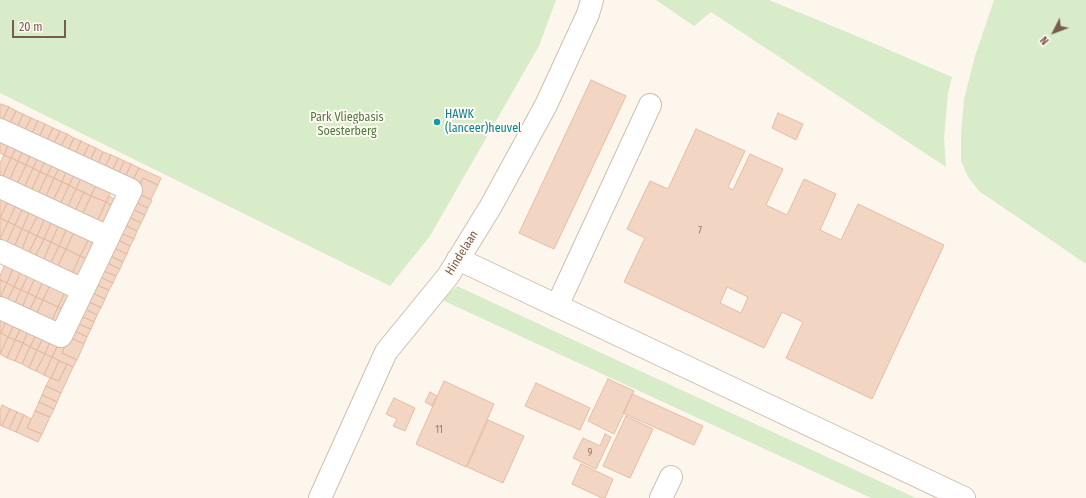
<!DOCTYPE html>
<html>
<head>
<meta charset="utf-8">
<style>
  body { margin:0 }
  #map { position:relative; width:1086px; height:498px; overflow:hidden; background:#fdf6ec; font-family:"Fira Sans Condensed",sans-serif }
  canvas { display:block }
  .north { position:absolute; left:1034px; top:12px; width:40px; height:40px; -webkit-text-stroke:3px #fffaf3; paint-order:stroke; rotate:228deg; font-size:11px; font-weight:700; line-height:16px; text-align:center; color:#7a5c4d }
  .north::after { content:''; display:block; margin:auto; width:14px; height:18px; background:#7a5c4d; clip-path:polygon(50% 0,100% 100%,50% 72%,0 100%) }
  .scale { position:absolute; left:12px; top:20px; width:54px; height:18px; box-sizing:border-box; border:2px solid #7a5c4d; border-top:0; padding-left:5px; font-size:12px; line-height:14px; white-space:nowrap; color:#7a5c4d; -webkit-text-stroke:3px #fffaf3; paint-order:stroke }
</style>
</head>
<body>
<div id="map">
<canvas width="1086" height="498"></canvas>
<div class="north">N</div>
<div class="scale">20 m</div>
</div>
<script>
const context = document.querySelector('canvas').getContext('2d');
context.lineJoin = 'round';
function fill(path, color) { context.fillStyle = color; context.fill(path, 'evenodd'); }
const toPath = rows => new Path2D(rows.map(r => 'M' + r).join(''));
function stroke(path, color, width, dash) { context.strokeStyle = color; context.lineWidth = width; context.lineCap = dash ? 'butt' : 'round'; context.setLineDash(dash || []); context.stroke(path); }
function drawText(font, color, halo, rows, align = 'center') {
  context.font = font + ' "Fira Sans Condensed",sans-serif'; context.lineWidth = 4; context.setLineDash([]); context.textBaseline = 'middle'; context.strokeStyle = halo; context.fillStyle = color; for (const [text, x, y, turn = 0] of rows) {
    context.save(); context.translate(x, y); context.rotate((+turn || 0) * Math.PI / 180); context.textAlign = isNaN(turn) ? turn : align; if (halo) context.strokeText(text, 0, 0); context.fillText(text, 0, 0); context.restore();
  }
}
fill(toPath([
  [0,0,556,0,539,46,430,236,390,286,0,93],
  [656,0,769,0,859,37,952,77,948,93,944,138,946,167,711,12,694,26],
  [994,0,1086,0,1086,264,979,191,968,177,961,161,961,133,964,99,975,56],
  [457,286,664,382,916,498,871,498,442,300]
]), '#d8ecc9');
const building = toPath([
  [591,80,626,96,554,249,519,233,591,80],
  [1,104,9,107,2,121,0,121,0,107,1,104],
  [9,107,16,111,9,125,2,121,9,107],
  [16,111,23,114,17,128,9,125,16,111],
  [778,113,803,124,796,140,772,128,778,113],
  [23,114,31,118,24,132,17,128,23,114],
  [31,118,38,121,31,135,24,132,31,118],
  [38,121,45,124,39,138,31,135,38,121],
  [45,124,53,128,46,142,39,138,45,124],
  [53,128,60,131,53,145,46,142,53,128],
  [696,129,745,151,728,187,733,190,750,154,783,169,766,205,787,215,804,179,836,194,820,230,841,240,858,204,944,245,872,399,786,358,803,322,782,312,764,348,624,282,645,238,627,229,650,181,668,189,696,129],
  [727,287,748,297,741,313,720,303,727,287],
  [60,131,67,134,60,149,53,145,60,131],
  [67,134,74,138,67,152,60,149,67,134],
  [74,138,81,141,75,155,67,152,74,138],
  [2,139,9,143,4,155,0,153,0,144,2,139],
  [81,141,89,145,82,159,75,155,81,141],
  [9,143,17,146,11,158,4,155,9,143],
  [89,145,96,148,89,162,82,159,89,145],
  [17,146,24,149,18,161,11,158,17,146],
  [96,148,103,152,97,166,89,162,96,148],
  [24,149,31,153,26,165,18,161,24,149],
  [103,152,111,155,104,169,97,166,103,152],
  [31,153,39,156,33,168,26,165,31,153],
  [4,155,11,158,2,178,0,177,0,163,4,155],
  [111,155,118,158,112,172,104,169,111,155],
  [39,156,46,159,40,172,33,168,39,156],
  [11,158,18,161,9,181,2,178,11,158],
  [118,158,124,161,118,175,112,172,118,158],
  [46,159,53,163,47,175,40,172,46,159],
  [18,161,26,165,17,184,9,181,18,161],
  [124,161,131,164,125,178,118,175,124,161],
  [53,163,60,166,54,178,47,175,53,163],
  [131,164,139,168,132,182,125,178,131,164],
  [26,165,33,168,24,188,17,184,26,165],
  [60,166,67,169,62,182,54,178,60,166],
  [33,168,40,172,31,191,24,188,33,168],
  [139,168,161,178,158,185,143,178,140,185,132,182,139,168],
  [67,169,75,173,69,185,62,182,67,169],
  [40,172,47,175,38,194,31,191,40,172],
  [75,173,82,176,76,189,69,185,75,173],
  [47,175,54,178,45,198,38,194,47,175],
  [82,176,97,183,91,196,76,189,82,176],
  [54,178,62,182,53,201,45,198,54,178],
  [143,178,158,185,151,199,136,192,143,178],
  [62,182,69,185,60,205,53,201,62,182],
  [97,183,112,190,106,202,91,196,97,183],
  [69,185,76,189,67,208,60,205,69,185],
  [76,189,84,192,75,211,67,208,76,189],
  [84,192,91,196,82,215,75,211,84,192],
  [137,194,152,200,148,208,133,201,137,194],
  [91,196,106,202,97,222,82,215,91,196],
  [109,196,116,200,113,206,106,202,109,196],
  [1,198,8,201,0,218,0,201,1,198],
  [8,201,16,205,8,222,0,218,8,201],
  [133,201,148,208,145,215,130,208,133,201],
  [106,202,113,206,104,225,97,222,106,202],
  [16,205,23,208,15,225,8,222,16,205],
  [23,208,30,211,22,229,15,225,23,208],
  [130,208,145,215,141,223,127,216,130,208],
  [30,211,38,215,29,232,22,229,30,211],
  [38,215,45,218,37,236,29,232,38,215],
  [127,216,141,223,137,231,123,224,127,216],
  [0,218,8,222,0,239,0,218],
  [45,218,52,221,44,239,37,236,45,218],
  [52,221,59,225,51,242,44,239,52,221],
  [8,222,15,225,7,242,0,239,8,222],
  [123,224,137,231,134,239,119,232,123,224],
  [15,225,22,229,15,245,7,242,15,225],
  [59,225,67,228,59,246,51,242,59,225],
  [67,228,74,232,66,249,59,246,67,228],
  [22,229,29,232,22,249,15,245,22,229],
  [29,232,37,236,29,252,22,249,29,232],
  [74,232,89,239,80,256,66,249,74,232],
  [119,232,134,239,130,246,116,239,119,232],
  [37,236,44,239,36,255,29,252,37,236],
  [44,239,51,242,44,259,36,255,44,239],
  [89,239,97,242,89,260,80,256,89,239],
  [116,239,130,246,127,254,112,247,116,239],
  [51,242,59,246,51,262,44,259,51,242],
  [59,246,66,249,58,266,51,262,59,246],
  [112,247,127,254,123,262,108,255,112,247],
  [66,249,80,256,73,272,58,266,66,249],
  [108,255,123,262,120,269,105,262,108,255],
  [80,256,89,260,81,276,73,272,80,256],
  [6,262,14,266,7,283,0,280,0,276,6,262],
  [105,262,120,269,116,276,101,270,105,262],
  [14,266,22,269,14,287,7,283,14,266],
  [22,269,29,273,21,290,14,287,22,269],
  [101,270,116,276,113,283,98,276,101,270],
  [29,273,36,276,28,293,21,290,29,273],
  [36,276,44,279,36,297,28,293,36,276],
  [98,276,113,283,109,290,94,284,98,276],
  [44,279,51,283,43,300,36,297,44,279],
  [0,280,7,283,0,297,0,280],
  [7,283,14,287,7,301,0,298,7,283],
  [51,283,66,290,58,307,43,300,51,283],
  [94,284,109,290,105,299,91,292,94,284],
  [14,287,21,290,14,305,7,301,14,287],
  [21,290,28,293,22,308,14,305,21,290],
  [66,290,73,293,65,311,58,307,66,290],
  [91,292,105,299,101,308,87,301,91,292],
  [28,293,36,297,29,311,22,308,28,293],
  [36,297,43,300,36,315,29,311,36,297],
  [43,300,58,307,51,322,36,315,43,300],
  [86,301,101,307,97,315,83,308,86,301],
  [58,307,65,311,58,325,51,322,58,307],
  [83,308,97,315,94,322,79,315,83,308],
  [79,315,94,322,91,329,76,323,79,315],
  [0,316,7,319,1,333,0,333,0,316],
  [7,319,15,323,8,337,1,333,7,319],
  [15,323,22,326,15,340,8,337,15,323],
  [76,323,91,329,87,337,73,330,76,323],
  [22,326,29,329,23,343,15,340,22,326],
  [29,329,37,333,30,347,23,343,29,329],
  [73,330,87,337,84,344,69,337,73,330],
  [1,333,8,337,0,354,0,335,1,333],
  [37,333,44,336,37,350,30,347,37,333],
  [44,336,51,339,45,354,37,350,44,336],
  [8,337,15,340,7,358,0,354,8,337],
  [69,337,84,344,77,360,62,353,69,337],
  [51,339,59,343,52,357,45,354,51,339],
  [15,340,23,343,15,361,7,358,15,340],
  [23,343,30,347,22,364,15,361,23,343],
  [59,343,65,346,62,353,77,360,73,367,52,357,59,343],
  [30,347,37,350,29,368,22,364,30,347],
  [37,350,45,354,36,371,29,368,37,350],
  [45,354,52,357,44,375,36,371,45,354],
  [52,357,59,361,51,378,44,375,52,357],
  [59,361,67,364,59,381,51,378,59,361],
  [67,364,73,367,61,393,46,386,50,378,59,381,67,364],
  [608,379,634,391,614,434,588,421,608,379],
  [444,381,494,404,466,467,416,444,444,381],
  [536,383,590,408,580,430,525,406,536,383],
  [46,386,61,393,57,402,42,395,46,386],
  [430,392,437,396,432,406,425,402,430,392],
  [632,394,703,426,694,445,623,413,632,394],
  [42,395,57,402,54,409,39,402,42,395],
  [394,398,415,408,405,431,393,426,397,419,386,414,394,398],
  [39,402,54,409,50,417,35,411,39,402],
  [2,405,10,409,2,426,0,425,0,410,2,405],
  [10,409,17,412,9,429,2,426,10,409],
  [35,411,50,417,42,434,27,428,35,411],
  [17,412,24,415,16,432,9,429,17,412],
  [24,415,31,419,27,428,42,434,38,442,16,432,24,415],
  [626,416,653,429,630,478,603,466,626,416],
  [488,420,524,436,503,483,467,467,488,420],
  [605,434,611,437,596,469,573,458,583,438,600,446,605,434],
  [581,464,613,479,605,498,602,498,572,484,581,464]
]);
fill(building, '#f3d5c3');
stroke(building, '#e6bba3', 1);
const minor = toPath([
  [0,130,131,190,61,336,0,308],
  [0,187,108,237],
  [0,251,83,290],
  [458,259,964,498],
  [557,306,650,105],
  [320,498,386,352,448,276,491,206,546,105,588,14,592,0],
  [661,498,671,477]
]);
stroke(minor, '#d1beb0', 24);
stroke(minor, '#fff', 22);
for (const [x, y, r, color] of [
  [437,122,4,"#0f9aa8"]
]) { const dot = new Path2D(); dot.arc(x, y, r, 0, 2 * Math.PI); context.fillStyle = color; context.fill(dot); stroke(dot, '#fffaf3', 1.5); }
drawText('10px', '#987a6a', null, [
  ["7",700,231],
  ["11",439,430],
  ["9",590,453]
]);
drawText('12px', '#0d838f', '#fffaf3', [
  ["HAWK",445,115],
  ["(lanceer)heuvel",445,129]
], 'left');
drawText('12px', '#537a41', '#fffaf3', [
  ["Park Vliegbasis",347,118],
  ["Soesterberg",347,132]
]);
drawText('12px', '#7a5c4d', '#fffaf3', [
  ["Hindelaan",462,253,-58]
]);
</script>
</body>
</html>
